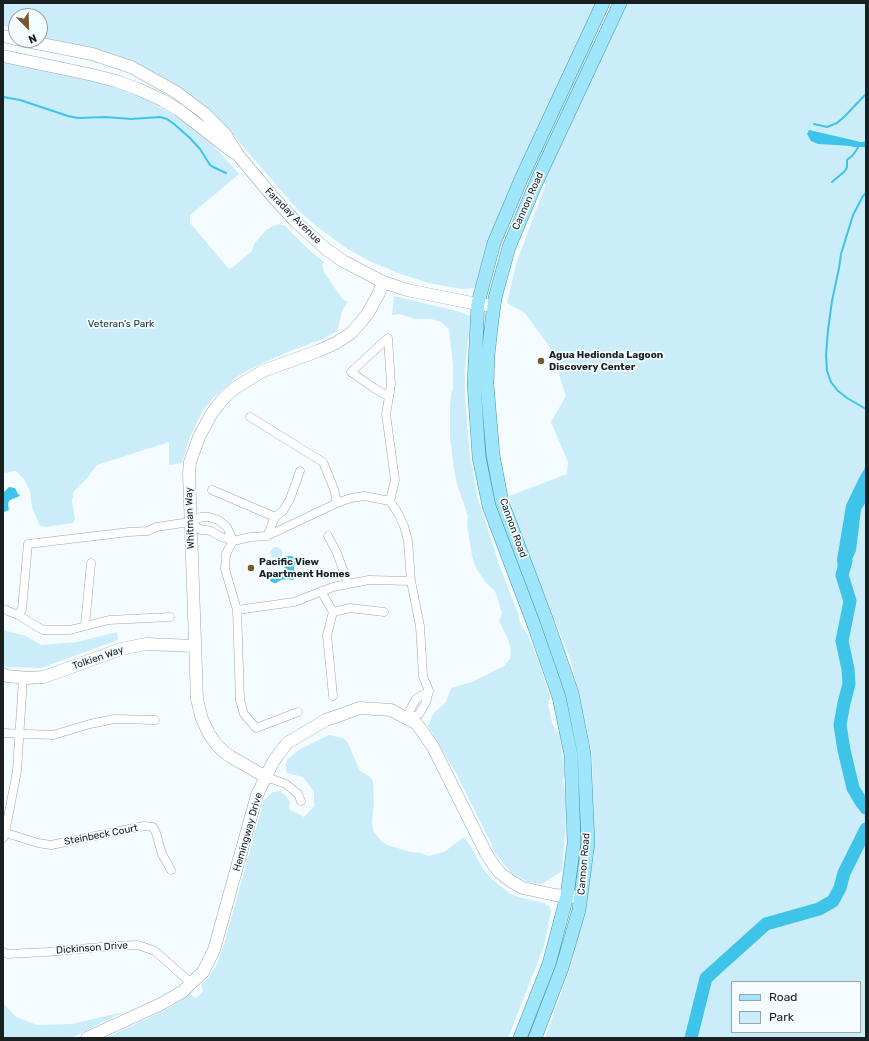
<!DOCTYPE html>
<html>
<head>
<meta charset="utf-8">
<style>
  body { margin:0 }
  #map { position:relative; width:869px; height:1041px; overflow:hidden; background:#f4fcff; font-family:Rubik,sans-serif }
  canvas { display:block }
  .frame { position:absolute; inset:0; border:4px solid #1a1f21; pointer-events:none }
  .legend { position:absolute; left:731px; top:981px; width:130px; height:52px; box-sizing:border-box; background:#f4fcff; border:1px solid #9da4a6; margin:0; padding:5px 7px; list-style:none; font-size:12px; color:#1a1f21 }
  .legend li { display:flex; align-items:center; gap:8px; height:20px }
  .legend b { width:20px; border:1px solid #9da4a6 }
  .north { position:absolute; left:8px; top:8px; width:40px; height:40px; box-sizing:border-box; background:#f4fcff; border:1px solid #9da4a6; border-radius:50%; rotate:157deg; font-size:11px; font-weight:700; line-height:16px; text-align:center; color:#1a1f21 }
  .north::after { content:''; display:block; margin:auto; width:14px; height:18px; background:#79572e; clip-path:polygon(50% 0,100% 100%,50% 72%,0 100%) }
</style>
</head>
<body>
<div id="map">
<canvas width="869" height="1041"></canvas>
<div class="frame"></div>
<ul class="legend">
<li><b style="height:5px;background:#9fe6fa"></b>Road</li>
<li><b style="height:11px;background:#caedf9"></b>Park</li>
</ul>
<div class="north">N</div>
</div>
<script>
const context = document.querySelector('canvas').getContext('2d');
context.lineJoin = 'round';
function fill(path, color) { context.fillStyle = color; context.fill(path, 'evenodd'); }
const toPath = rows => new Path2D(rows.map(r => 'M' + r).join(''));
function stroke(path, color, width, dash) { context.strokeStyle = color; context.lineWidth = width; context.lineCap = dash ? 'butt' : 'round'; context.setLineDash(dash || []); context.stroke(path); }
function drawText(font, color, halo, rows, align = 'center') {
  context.font = font + ' Rubik,sans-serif'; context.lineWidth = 3.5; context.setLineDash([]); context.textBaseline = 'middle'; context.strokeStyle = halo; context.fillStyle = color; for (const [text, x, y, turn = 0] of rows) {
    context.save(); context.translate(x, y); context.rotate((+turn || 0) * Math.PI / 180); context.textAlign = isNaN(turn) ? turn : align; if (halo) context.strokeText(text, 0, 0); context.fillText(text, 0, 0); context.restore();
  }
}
fill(toPath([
  [3,3,596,3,580,37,606,49,627,3,866,3,866,141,818,144,850,146,853,147,866,147,866,466,859,478,846,505,837,559,840,586,856,551,861,510,866,502,866,1038,545,1038,572,963,594,856,592,752,571,661,517,525,509,496,567,474,568,462,551,422,566,396,554,359,549,346,525,313,507,303,517,261,546,184,517,172,499,214,483,263,478,282,475,288,461,289,429,283,401,274,369,261,346,248,316,226,298,210,228,129,202,104,176,86,146,69,121,57,73,45,40,38,40,16,16,16,16,29,3,26],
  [732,982,860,982,860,1032,732,1032],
  [3,61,101,83,133,94,160,107,181,119,200,134,213,145,239,174,190,215,190,223,229,269,233,267,252,251,254,244,266,230,273,226,278,224,285,226,306,247,324,262,322,264,324,272,341,297,344,300,348,302,343,309,337,331,325,338,293,350,256,366,238,376,213,398,202,412,190,437,182,463,169,465,169,442,97,465,88,477,74,491,72,501,75,519,73,523,46,527,40,526,32,507,30,491,24,479,16,471,3,473],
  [394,296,457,311,470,316,470,325,465,365,465,398,470,456,478,499,501,570,518,613,520,623,528,635,540,666,550,696,548,706,550,711,552,723,560,737,565,775,563,779,566,805,565,835,562,871,542,884,528,882,512,874,494,852,491,843,457,775,428,726,433,714,446,702,451,688,472,682,504,666,510,659,511,649,508,639,499,621,502,613,495,591,486,583,476,568,472,556,467,525,468,516,457,484,454,469,450,438,450,408,451,393,453,390,453,365,449,329,441,322,431,319,415,319,399,314,392,315],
  [277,547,282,550,282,555,281,558,276,557,272,558,270,553,273,548],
  [3,630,26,636,41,645,77,642,117,632,118,640,41,668,7,667,3,665],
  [329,735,343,738,348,743,360,771,369,776,373,781,374,803,372,823,374,832,381,841,387,845,411,852,421,853,428,856,444,852,464,837,471,847,483,869,494,881,509,893,518,897,544,903,549,906,551,911,544,946,508,1038,106,1038,171,1007,190,994,196,998,203,991,201,985,208,978,216,966,223,948,264,800,273,792,279,791,285,795,288,799,290,802,289,809,304,817,308,813,314,806,314,793,312,789,303,777,287,773,285,766,287,760,300,749],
  [3,1003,16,1017,37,1025,72,1024,123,1012,71,1038,3,1038]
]), '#caedf9');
fill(toPath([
  [809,130,861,142,866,141,866,147,853,147,850,146,818,144,811,141,807,134],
  [866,466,866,502,861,510,856,551,839,587,837,559,846,505,859,478],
  [9,487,15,488,18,494,20,495,18,497,12,499,9,501,8,504,9,510,4,512,3,512,3,493],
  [284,556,292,556,296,561,294,567,294,572,296,575,296,578,293,580,287,579,281,580,276,583,274,583,270,581,271,577,272,576,281,576,285,572,284,568,287,564,284,560]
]), '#3dc4e8');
stroke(toPath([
  [3,97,20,100,68,116,78,118,106,117,131,119,160,117,167,119,174,124,190,138,200,149,210,165,213,167,226,173],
  [814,124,827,127,837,123,844,117,866,94],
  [832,182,845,171,847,167,847,160,853,155,859,146],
  [866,193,863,196,853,215,841,254,839,268,832,301,828,330,826,355,827,371,831,382,838,391,847,398,866,409]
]), '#3dc4e8', 2);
stroke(toPath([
  [846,561,842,575,850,601,842,641,848,669,849,684,844,703,840,725,844,750,853,788,860,800,866,808],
  [691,1038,706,978,766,924,819,909,833,901,840,888,844,873,866,829]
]), '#3dc4e8', 13);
const street = toPath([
  [389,397,374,388,351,372,388,338,391,384,389,397,386,414,395,480,390,501,399,515,404,526,408,541,411,581],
  [250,417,323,462,334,489,337,503],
  [212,490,275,517],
  [267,536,275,517,283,511,290,499,300,471],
  [328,536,337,553,348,584],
  [233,541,227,527,218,520,209,517,201,517,190,522,201,530,206,530,211,531,219,536,233,541,251,537,267,536,337,503,351,498,364,496,390,501],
  [233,541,226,554,225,569,237,610,240,700,244,714,256,728,298,712],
  [321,591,333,612,350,608,384,612],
  [3,609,18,615,22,609,28,544,129,532,148,531,156,527,190,522],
  [237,610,294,602,333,587,369,580,411,581,420,626,423,676,429,691,426,702,419,714,410,719,410,710,416,699,429,691],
  [18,615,43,630,70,630,109,620,170,617],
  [85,626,91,563],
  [333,696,327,635,333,612],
  [3,733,53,735,90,724,114,719,155,720],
  [266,777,286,784,298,794,301,801],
  [3,832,38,843,51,845,144,826,153,827,156,833,162,854,171,870],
  [3,838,5,833,17,771,23,678],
  [3,952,7,954,47,952,112,946,138,945,155,951,191,983]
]);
const secondary = toPath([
  [3,36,16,39],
  [21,40,92,54,131,67,176,92,204,113,225,134,238,155,273,197,296,222,326,249,343,261,383,282,407,290,472,303,494,306],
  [3,56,93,75,116,81,138,89,162,100,179,110,233,152],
  [3,674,7,676,28,678,44,677,121,649,146,644,195,646],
  [266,777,231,757,224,752,217,745,209,734,202,719,197,699,189,473,190,462,199,437,212,413,222,400,235,388,263,371,318,351,336,343,351,333,360,323,368,313,379,293,383,282],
  [87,1038,161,1004,182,992,203,972,214,950,257,795,273,762,287,743,326,720,360,708,391,710,417,724,433,747,486,853,493,864,500,873,512,882,523,888,555,895,576,897]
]);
const primary = toPath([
  [520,1038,549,964,567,896,574,843,571,755,559,697,534,625,489,506,479,457,474,384,478,303,494,243,522,177,603,3],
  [535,1038,562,968,579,910,588,843,584,753,572,693,547,621,502,502,493,455,487,384,488,355,492,320,495,298,509,247,536,183,620,3]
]);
stroke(street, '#9ba8ac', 9);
stroke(secondary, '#9ba8ac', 13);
stroke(primary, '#4795ac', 14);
stroke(street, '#fff', 8);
stroke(secondary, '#fff', 12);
stroke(primary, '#9fe6fa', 13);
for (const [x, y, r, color] of [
  [541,361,4,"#79572e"],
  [251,568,4,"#79572e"]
]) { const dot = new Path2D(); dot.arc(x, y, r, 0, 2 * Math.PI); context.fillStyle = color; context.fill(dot); stroke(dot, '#f4fcff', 1.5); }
drawText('10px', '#1a1f21', '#f4fcff', [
  ["Cannon Road",528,201,-66],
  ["Faraday Avenue",293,216,45],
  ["Whitman Way",190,518,-92],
  ["Cannon Road",513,528,70],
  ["Tolkien Way",98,658,-19],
  ["Hemingway Drive",248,832,-74],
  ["Steinbeck Court",101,835,-11],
  ["Cannon Road",584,864,-85],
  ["Dickinson Drive",92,948,-4]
]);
drawText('10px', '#21373e', '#f4fcff', [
  ["Veteran's Park",121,324]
]);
drawText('bold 10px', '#1a1f21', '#f4fcff', [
  ["Agua Hedionda Lagoon",549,355],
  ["Discovery Center",549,367],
  ["Pacific View",259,562],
  ["Apartment Homes",259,574]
], 'left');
</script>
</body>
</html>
